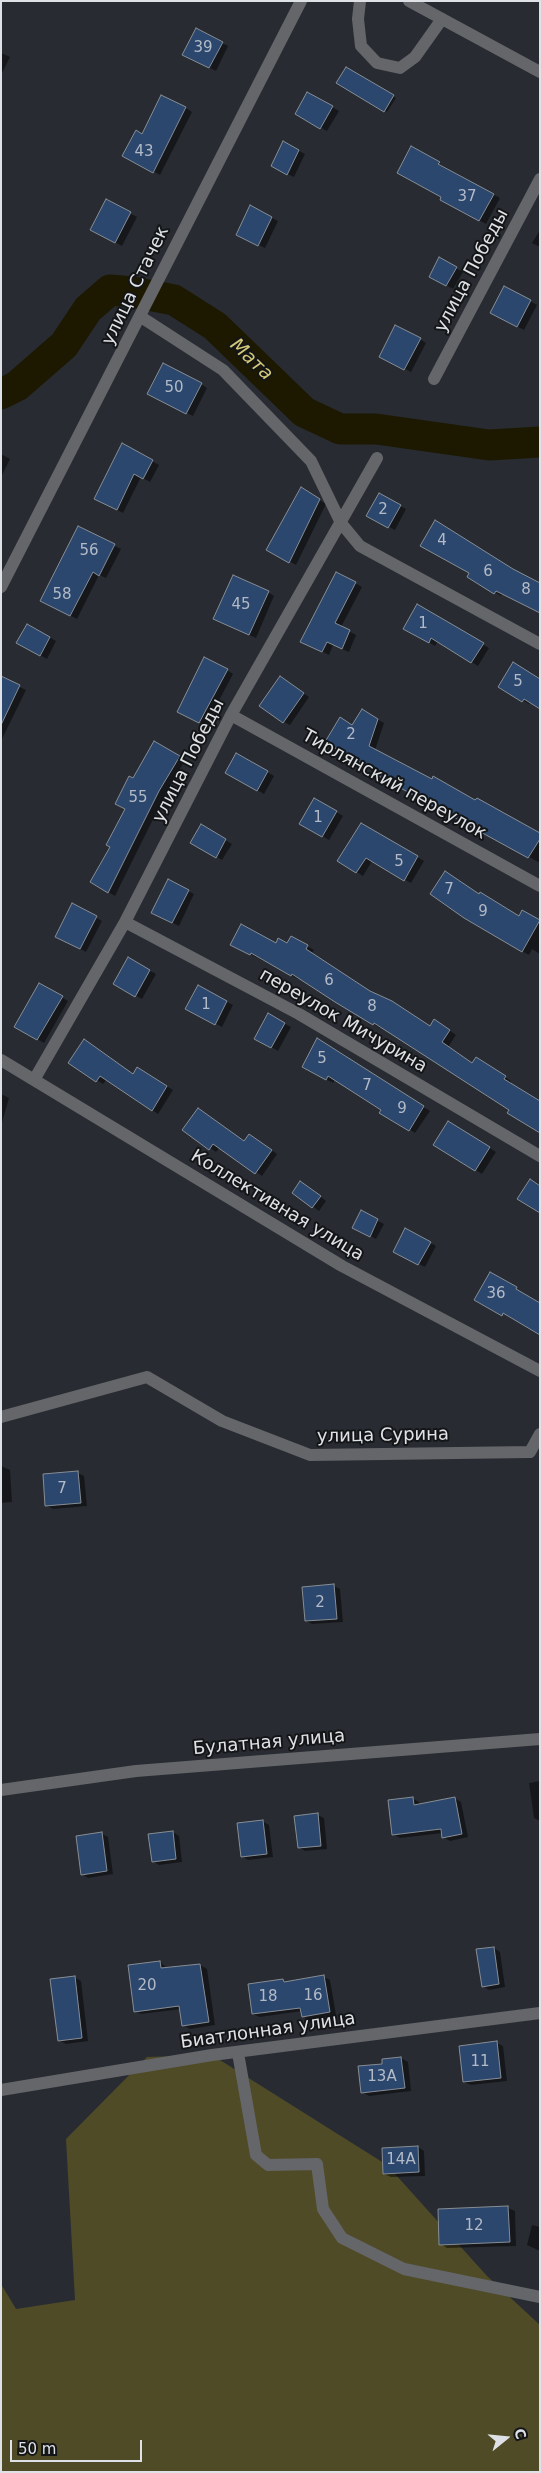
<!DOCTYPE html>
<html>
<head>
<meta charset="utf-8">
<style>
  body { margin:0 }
  #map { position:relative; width:541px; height:2473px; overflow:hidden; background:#282c32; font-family:"DejaVu Sans",sans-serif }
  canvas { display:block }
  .frame { position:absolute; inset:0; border:2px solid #dee1e5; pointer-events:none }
  .north { position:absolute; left:481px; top:2413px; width:50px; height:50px; -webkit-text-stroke:4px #131517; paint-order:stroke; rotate:73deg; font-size:14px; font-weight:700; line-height:20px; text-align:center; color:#dee1e5 }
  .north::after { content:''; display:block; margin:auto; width:18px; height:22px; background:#dee1e5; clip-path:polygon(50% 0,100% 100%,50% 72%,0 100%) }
  .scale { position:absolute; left:10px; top:2440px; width:132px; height:22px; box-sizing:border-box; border:2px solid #dee1e5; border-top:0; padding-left:6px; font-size:15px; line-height:18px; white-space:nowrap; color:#dee1e5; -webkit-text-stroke:4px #131517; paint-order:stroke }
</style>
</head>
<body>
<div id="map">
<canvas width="541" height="2473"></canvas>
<div class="frame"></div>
<div class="north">С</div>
<div class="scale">50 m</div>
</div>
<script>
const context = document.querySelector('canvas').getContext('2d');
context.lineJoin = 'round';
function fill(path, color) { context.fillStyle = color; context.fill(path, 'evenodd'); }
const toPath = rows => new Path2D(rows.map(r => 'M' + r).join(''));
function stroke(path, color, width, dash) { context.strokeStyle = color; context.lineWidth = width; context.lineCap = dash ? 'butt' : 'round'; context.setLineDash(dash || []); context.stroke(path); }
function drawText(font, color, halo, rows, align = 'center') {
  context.font = font + ' "DejaVu Sans",sans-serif'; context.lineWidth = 4; context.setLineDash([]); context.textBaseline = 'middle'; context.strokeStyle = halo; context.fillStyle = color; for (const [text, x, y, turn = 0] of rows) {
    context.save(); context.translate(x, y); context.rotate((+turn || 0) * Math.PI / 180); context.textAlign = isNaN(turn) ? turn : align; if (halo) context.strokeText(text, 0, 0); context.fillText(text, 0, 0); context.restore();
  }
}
fill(toPath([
  [212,2055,387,2165,487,2276,540,2325,540,2472,1,2472,1,2284,16,2309,75,2300,66,2139,147,2057]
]), '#4f4b26');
fill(toPath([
  [222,43,228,46,216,71,190,58],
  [1,53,10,57,1,75],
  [347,68,396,98,387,112,338,83],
  [308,93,339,111,327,131,296,114],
  [186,108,192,112,160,175,124,155,143,136],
  [284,143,305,154,294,177,279,170],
  [411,148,500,198,486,224,441,200,443,197],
  [107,201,137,217,122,246,92,229],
  [251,207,278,221,265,248,244,238],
  [540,230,540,247,532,243],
  [440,259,463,272,453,289,430,276],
  [530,301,537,305,524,330,498,316],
  [420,339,426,343,411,372,387,360],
  [201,384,207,388,193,416,155,397],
  [122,445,159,465,150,482,141,477,123,513,102,502],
  [1,454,10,459,1,477],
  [301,488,326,504,296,565,268,549],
  [379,495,406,509,395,530,368,516],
  [79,528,121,549,106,578,99,575,77,619,48,604],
  [515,572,501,596,469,577],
  [355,583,362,587,341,627,356,635,349,652,333,645,329,655,307,644],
  [268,592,274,596,256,638,221,622],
  [417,606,489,648,478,666,438,641,435,646,405,628],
  [28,625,56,641,47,659,18,643],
  [513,664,531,702,529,704,499,686],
  [227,670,233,674,206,725,185,715],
  [1,678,26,690,1,741],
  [287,682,309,697,290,725,284,722],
  [363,711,384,723,375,750,540,835,540,863,377,771,353,727],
  [155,743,185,760,165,795,115,896,91,882,111,847,127,809,133,780],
  [237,754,274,776,264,794,226,772],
  [315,799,343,816,329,840,301,823],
  [362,824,424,861,411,883,372,861,363,876,339,860],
  [201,826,232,844,222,860,192,842],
  [188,891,194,894,179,926,159,916],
  [479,895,519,918,523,912,540,921,540,954,532,949,529,955,497,937],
  [73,905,102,921,86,952,57,936],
  [291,937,314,950,312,953,372,993,430,1028,441,1024,456,1035,448,1047,473,1064,483,1062,511,1081,510,1109,381,1026,380,1028,336,1001,299,977,298,979,231,944,287,944],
  [129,959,156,974,142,999,115,984],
  [39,984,68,1001,44,1043,15,1026],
  [199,987,233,1005,222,1027,187,1008],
  [269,1015,291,1027,278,1051,256,1038],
  [318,1040,347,1056,346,1059,430,1111,415,1133,335,1079,333,1083,303,1067],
  [69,1062,134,1075,138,1069,173,1090,158,1114,107,1079,103,1084],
  [1,1094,9,1098,1,1126],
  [199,1109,245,1142,256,1139,277,1154,262,1176,220,1147,216,1152,184,1130],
  [449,1122,496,1152,482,1174,435,1144],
  [307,1186,326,1201,319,1211,293,1192],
  [361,1212,384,1224,376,1239,360,1231],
  [406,1230,436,1246,425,1267,401,1255],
  [1,1466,10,1470,12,1502,1,1503],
  [78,1473,84,1476,87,1506,53,1509,46,1505],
  [334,1586,340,1589,343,1622,312,1624,306,1621],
  [540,1781,540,1821,534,1818,529,1783],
  [412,1798,419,1802,419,1805,454,1798,461,1802,468,1837,450,1841,443,1837,443,1833,400,1838,393,1834],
  [318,1815,324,1818,327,1849,305,1851,299,1847],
  [262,1821,269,1825,273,1857,248,1860,242,1856],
  [173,1832,179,1836,182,1862,159,1865,153,1861],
  [102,1834,108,1837,113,1874,88,1878,82,1874],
  [494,1948,500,1952,505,1987,489,1990,483,1986],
  [160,1962,167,1968,200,1965,207,1969,215,2025,190,2029,183,2025,181,2009,141,2014,135,2011],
  [74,1977,81,1981,88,2041,66,2044,59,2040],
  [324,1977,330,1980,336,2015,309,2020,303,2016,302,2011,260,2017,253,2014,283,1980,288,1983],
  [497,2043,503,2046,507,2081,471,2085,464,2082],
  [401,2058,408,2062,411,2091,369,2096,363,2092,384,2065],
  [418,2147,424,2151,425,2176,391,2177,384,2174],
  [508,2208,515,2211,516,2246,447,2248,441,2244,440,2210],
  [532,2225,540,2227,540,2251,527,2245]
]), '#0007');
stroke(toPath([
  [1,394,17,386,64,345,88,309,110,290,133,292,174,300,215,326,304,412,340,429,376,429,489,445,540,442]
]), '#1d1901', 31);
const building = toPath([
  [196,28,223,42,209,68,182,55,196,28],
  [346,67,394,95,384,112,336,83,346,67],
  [307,92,333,106,320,129,295,114,307,92],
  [161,95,186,107,153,173,122,156,136,130,142,134,161,95],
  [283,141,299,150,287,175,271,166,283,141],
  [411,146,440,162,438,164,494,194,479,221,440,200,441,197,397,173,411,146],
  [106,199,131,212,115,243,90,230,106,199],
  [250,205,272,217,258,246,236,235,250,205],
  [439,257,457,267,446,286,429,277,439,257],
  [504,286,531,300,517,327,490,313,504,286],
  [395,325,421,338,404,370,379,357,395,325],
  [163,363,202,383,186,414,147,394,163,363],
  [122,443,153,460,143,479,134,474,117,510,94,499,122,443],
  [301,487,320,499,289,563,266,550,301,487],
  [379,493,401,505,388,528,366,516,379,493],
  [435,520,513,569,540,583,540,613,496,591,494,594,467,577,469,573,420,546,435,520],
  [78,526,115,544,99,576,93,572,70,616,40,601,78,526],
  [336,572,356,582,335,623,350,630,342,649,327,642,322,652,300,642,336,572],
  [233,575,269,591,249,635,213,619,233,575],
  [417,604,484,643,471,663,431,638,429,643,403,629,417,604],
  [27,624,50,637,40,656,16,643,27,624],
  [204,657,228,669,199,723,177,712,204,657],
  [513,662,540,679,540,709,524,699,522,702,498,687,513,662],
  [1,676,20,685,1,725,1,676],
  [280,676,304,693,283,723,259,706,280,676],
  [362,709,378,719,369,746,432,779,433,776,475,800,477,798,540,833,540,839,528,858,375,774,376,772,325,742,340,717,352,725,362,709],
  [154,741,180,756,159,791,108,893,90,882,110,847,106,845,125,809,115,804,129,776,133,778,154,741],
  [236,753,268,771,257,791,225,773,236,753],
  [314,798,337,811,322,837,299,824,314,798],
  [361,823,418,856,404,881,366,858,356,873,337,861,361,823],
  [201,824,226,839,216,858,190,843,201,824],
  [445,871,479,894,480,892,519,916,522,910,540,920,522,952,464,918,430,894,445,871],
  [168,879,189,890,172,923,151,913,168,879],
  [72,903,97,916,80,949,55,937,72,903],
  [241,924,276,943,278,938,287,943,291,936,308,945,306,949,370,991,392,1001,430,1026,434,1019,450,1030,442,1042,472,1063,476,1057,506,1076,504,1079,540,1101,540,1133,507,1113,509,1110,374,1023,373,1025,335,1002,292,974,291,976,251,953,250,955,230,945,241,924],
  [128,957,150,970,135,997,113,984,128,957],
  [39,983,63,996,37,1040,14,1027,39,983],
  [198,985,227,1001,215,1025,185,1009,198,985],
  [268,1013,285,1023,271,1048,254,1039,268,1013],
  [317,1038,424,1106,409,1131,379,1113,381,1110,328,1076,326,1080,302,1067,317,1038],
  [84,1039,133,1074,137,1067,167,1086,152,1111,100,1076,96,1082,68,1063,84,1039],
  [198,1108,244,1141,249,1134,272,1150,255,1174,213,1144,209,1150,182,1130,198,1108],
  [448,1121,490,1147,475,1171,433,1145,448,1121],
  [530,1179,540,1186,540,1213,517,1199,530,1179],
  [300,1181,321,1196,312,1208,292,1193,300,1181],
  [361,1210,378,1219,370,1237,352,1228,361,1210],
  [405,1228,431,1242,418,1265,393,1252,405,1228],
  [490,1272,517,1287,516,1289,540,1303,540,1335,503,1313,502,1316,474,1300,490,1272],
  [78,1471,81,1503,45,1506,43,1474,78,1471],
  [334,1584,337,1619,305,1621,302,1587,334,1584],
  [413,1797,414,1805,455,1797,462,1834,442,1838,441,1829,392,1835,388,1800,413,1797],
  [318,1813,321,1846,298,1848,294,1816,318,1813],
  [263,1820,267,1854,241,1857,237,1823,263,1820],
  [173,1831,176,1859,152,1862,148,1834,173,1831],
  [102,1832,107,1871,81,1875,76,1836,102,1832],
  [494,1947,499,1984,482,1987,476,1949,494,1947],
  [160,1961,161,1968,200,1964,209,2022,182,2026,179,2006,134,2012,128,1965,160,1961],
  [324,1975,330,2012,302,2017,300,2008,252,2014,248,1984,283,1979,284,1982,324,1975],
  [75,1976,82,2038,58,2041,50,1979,75,1976],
  [497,2041,501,2078,463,2082,459,2046,497,2041],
  [401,2057,405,2088,361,2093,358,2066,382,2064,382,2059,401,2057],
  [418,2146,419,2172,383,2174,382,2148,418,2146],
  [508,2206,510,2242,439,2245,438,2209,508,2206]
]);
fill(building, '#2c476d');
stroke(building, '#878d94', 1);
stroke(toPath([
  [360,1,358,19,361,46,377,63,400,68,415,57,442,19],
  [141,317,223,370,311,461,341,523,360,546,540,644],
  [434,379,540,179],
  [1,587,301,1],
  [231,715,540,886],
  [125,922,299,1014,540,1156],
  [1,1060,342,1266,540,1371],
  [34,1080,125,922,231,715,377,458],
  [1,1417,147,1377,222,1421,310,1455,530,1452,540,1434],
  [1,1790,136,1771,540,1739],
  [238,2053,256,2155,268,2165,317,2164,323,2209,342,2238,404,2269,540,2297],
  [1,2090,212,2055,540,2013]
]), '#646669', 12);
stroke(toPath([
  [409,1,540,72]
]), '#646669', 12);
drawText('15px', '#b2bac7', null, [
  ["39",203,48],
  ["43",144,152],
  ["37",467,197],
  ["50",174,388],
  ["2",383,510],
  ["4",442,541],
  ["56",89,551],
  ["6",488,572],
  ["8",526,590],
  ["58",62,595],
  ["45",241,605],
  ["1",423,624],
  ["5",518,682],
  ["2",351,735],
  ["55",138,798],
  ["1",318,818],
  ["5",399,862],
  ["7",449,890],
  ["9",483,912],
  ["6",329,981],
  ["1",206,1005],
  ["8",372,1007],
  ["5",322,1059],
  ["7",367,1086],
  ["9",402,1109],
  ["36",496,1294],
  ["7",62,1489],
  ["2",320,1603],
  ["20",147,1986],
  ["16",313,1996],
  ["18",268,1997],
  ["11",480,2062],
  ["13А",382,2077],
  ["14А",401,2160],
  ["12",474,2226]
]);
drawText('18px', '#dee1e5', '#131517', [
  ["улица Победы",472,271,-62],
  ["улица Стачек",136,286,-64],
  ["улица Победы",189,761,-63],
  ["Тирлянский переулок",394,785,29],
  ["переулок Мичурина",343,1021,30],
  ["Коллективная улица",277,1206,31],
  ["улица Сурина",383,1436,-1],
  ["Булатная улица",269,1743,-5],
  ["Биатлонная улица",268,2031,-8]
]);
drawText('italic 19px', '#d3c878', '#131517', [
  ["Мата",251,360,44]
]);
</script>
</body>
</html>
